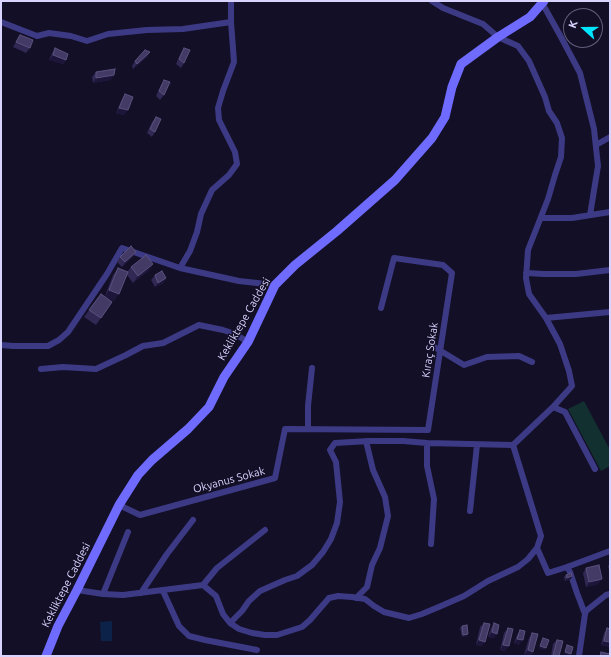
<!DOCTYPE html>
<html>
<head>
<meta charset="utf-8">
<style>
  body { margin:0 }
  #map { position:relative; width:611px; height:657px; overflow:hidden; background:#130f26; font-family:Ubuntu,sans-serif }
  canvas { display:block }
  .frame { position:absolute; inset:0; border:2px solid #d9d4ff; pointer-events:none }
  .north { position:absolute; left:563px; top:8px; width:40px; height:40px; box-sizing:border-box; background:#130f26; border:1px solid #625e7d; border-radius:50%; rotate:291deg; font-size:11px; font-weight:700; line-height:16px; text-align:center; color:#d9d4ff }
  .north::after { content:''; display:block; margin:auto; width:14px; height:18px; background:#00e5ff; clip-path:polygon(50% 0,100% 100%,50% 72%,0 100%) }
</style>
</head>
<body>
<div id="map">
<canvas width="611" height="657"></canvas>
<div class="frame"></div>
<div class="north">K</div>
</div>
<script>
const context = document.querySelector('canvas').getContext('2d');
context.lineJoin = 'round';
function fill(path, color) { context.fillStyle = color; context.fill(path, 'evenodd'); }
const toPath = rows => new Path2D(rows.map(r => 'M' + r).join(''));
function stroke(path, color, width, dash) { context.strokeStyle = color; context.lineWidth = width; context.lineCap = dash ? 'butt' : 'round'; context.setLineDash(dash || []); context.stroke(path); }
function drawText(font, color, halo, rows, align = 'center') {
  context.font = font + ' Ubuntu,sans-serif'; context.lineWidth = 3; context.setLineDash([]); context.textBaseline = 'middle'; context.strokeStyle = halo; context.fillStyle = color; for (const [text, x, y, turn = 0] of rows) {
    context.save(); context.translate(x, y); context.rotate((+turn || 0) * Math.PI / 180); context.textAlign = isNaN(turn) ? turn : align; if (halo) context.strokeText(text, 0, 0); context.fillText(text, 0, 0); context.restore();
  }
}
fill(toPath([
  [584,401,610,450,610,466,601,471,568,409]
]), '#12302f');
fill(toPath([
  [112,621,112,641,101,641,100,622]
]), '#0c2248');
stroke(toPath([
  [432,1,443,8,483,24,498,37,518,46,529,61,545,97,549,111,557,123,562,138,561,157,555,175,548,199,528,250,526,278,529,294,546,318,560,344,569,371,572,386,553,407],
  [541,1,561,37,580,73,594,129,598,166,590,215],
  [1,22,37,36,49,33,71,36,87,41,108,34,147,30,183,29,231,22],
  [596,145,610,137],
  [541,218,572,218,610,212],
  [180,268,190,251,197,232,201,214,212,190,229,175,237,164,235,152,219,120,218,108,223,91,234,62,231,22,231,1],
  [526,273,544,274,576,274,610,270],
  [546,318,610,312],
  [1,345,13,346,48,346,59,340,68,332,107,274,122,248,180,268,239,281,275,285],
  [431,345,464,365,487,357,519,356,532,362],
  [41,369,63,367,96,369,126,355,143,346,163,343,199,325,223,330,235,334,248,342],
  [308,429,308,406,312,368],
  [427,443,427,466,434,499,431,544],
  [513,445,553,407,565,412,595,469],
  [119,505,140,515,275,478,285,429,428,430,452,273,443,265,394,258,381,308],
  [470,511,477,445],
  [537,548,548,573,567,567,610,551],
  [567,567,570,572,577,593,585,614,579,656],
  [203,585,216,596,223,614,230,623,239,629,252,633,265,635,277,635,302,627,310,620,329,598,338,596,352,597,365,599,374,606,384,612,409,618,422,614,441,606,464,596,488,581,518,567,528,559,537,548,541,536,513,445],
  [77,590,103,594,123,595,203,585,217,568,265,530],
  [163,591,179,626,189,636,205,640,257,650],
  [141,593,167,554,193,520],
  [103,594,128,532],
  [356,598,367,587,372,565,380,548,388,516,385,497,373,470,366,441],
  [585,614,586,611,606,595,610,594],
  [230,623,242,611,249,601,260,591,285,580,297,576,312,565,323,552,331,539,337,523,340,502,336,462,330,450,335,443,369,441,403,441,427,443,513,445]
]), '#3d3a85', 6);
stroke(toPath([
  [46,656,58,626,77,590,119,505,138,475,152,460,188,429,209,407,224,377,248,342,275,285,295,265,337,231,395,180,432,138,445,117,452,87,461,64,498,37,530,17,544,1]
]), '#6f6bff', 9);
fill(toPath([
  [20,35,30,48,26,53,13,47],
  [55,48,66,60,63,64,49,60,52,53],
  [184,48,184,63,181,68,176,64,181,53],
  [150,52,147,57,133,69,132,66,135,61],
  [96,72,114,75,110,80,93,83,92,77],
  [164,80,164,95,160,100,156,96,161,85],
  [125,94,124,115,116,113,122,99],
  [156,117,155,132,152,137,147,133,152,122],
  [136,252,133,256,122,267,117,262,120,257],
  [153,264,148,271,133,283,127,275,114,301,106,297,112,302,96,325,84,317,101,294,105,296,113,275,118,268,127,272,131,267],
  [155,275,166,278,163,283,155,287,151,280],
  [610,563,610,574,608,566],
  [586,568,598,584,586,587,583,573],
  [566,575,572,576,571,579,565,581,564,577],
  [484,623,482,646,476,645,480,627],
  [494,623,494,638,488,637,491,628],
  [462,626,468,634,466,637,462,637,460,628],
  [508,628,505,651,500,650,504,633],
  [607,628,610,629,610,647,601,645,604,633],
  [520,630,519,645,514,643,517,635],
  [532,633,531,656,524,655,529,638],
  [557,640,559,656,551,656,553,644]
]), '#312854');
fill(toPath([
  [150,52,147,57,133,69,137,64],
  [53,55,66,60,63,64,49,60],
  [114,75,110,80,93,83,96,78],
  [119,108,128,110,124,115,116,113],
  [136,252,133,256,122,267,125,262],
  [153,264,148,271,133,283,138,276],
  [166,278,163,283,155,287,158,283],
  [109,290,119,294,114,301,104,297],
  [572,576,571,579,565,581,567,578],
  [602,579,598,584,586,587,589,582],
  [492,632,497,634,494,638,488,637],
  [468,634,466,637,462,637,463,635],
  [517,639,523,640,519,645,514,643],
  [479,640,485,642,482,646,476,645],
  [604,641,610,642,610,647,601,645],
  [503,645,509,646,505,651,500,650],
  [540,646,546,648,544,650,538,648],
  [528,650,533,652,531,656,524,655],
  [565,652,571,654,570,656,563,654]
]), '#1d163a');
const building = toPath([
  [20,35,33,40,30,48,16,42,20,35],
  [55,48,68,54,66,60,53,55,55,48],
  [184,48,190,50,184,63,179,59,184,48],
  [145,50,150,52,137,64,135,61,145,50],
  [115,69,114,75,96,78,96,72,115,69],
  [164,80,170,82,164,95,159,91,164,80],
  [125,94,133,97,128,110,119,108,125,94],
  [156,117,161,119,155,132,150,129,156,117],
  [131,246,136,252,125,262,120,257,131,246],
  [146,255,153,264,138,276,131,267,146,255],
  [118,268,128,272,119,294,109,290,118,268],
  [162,271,166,278,158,283,155,275,162,271],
  [101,294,112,302,101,318,89,310,101,294],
  [599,565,602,579,589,582,586,568,599,565],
  [571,573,572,576,567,578,566,575,571,573],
  [484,623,490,624,485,642,479,640,484,623],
  [494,623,499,625,497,634,492,632,494,623],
  [467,625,468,634,463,635,462,626,467,625],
  [508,628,513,629,509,646,503,645,508,628],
  [607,628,610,629,610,642,604,641,607,628],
  [520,630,525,631,523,640,517,639,520,630],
  [532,633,538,634,533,652,528,650,532,633],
  [543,638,549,640,546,648,540,646,543,638],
  [557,640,563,641,559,656,553,656,557,640],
  [567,645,573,647,571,654,565,652,567,645],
  [601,652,610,654,610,656,600,656,601,652]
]);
fill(building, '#433a66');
stroke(building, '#5a527e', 1);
drawText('11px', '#d9d4ff', '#130f26', [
  ["Kekliktepe Caddesi",244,319,-60],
  ["Kıraç Sokak",430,350,-81],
  ["Okyanus Sokak",229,480,-15],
  ["Kekliktepe Caddesi",66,585,-63]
]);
</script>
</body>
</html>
